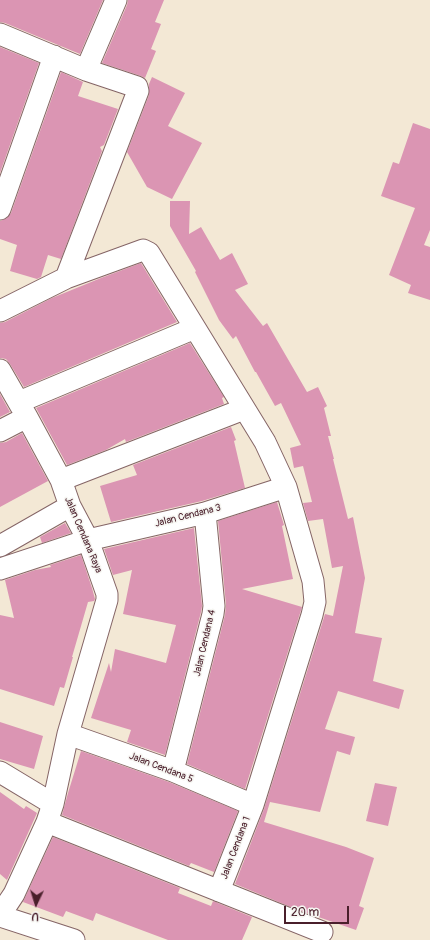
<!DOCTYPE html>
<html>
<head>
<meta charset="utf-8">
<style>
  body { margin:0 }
  #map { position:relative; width:430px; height:940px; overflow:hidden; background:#f3e8d5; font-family:Pangolin,sans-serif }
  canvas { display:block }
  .north { position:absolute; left:16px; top:884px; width:40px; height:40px; -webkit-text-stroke:3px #f6f6f2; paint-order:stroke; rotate:184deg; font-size:11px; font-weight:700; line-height:16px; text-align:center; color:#4a1f2b }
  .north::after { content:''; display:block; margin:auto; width:14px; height:18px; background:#4a1f2b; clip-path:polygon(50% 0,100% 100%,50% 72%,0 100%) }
  .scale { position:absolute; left:284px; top:906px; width:65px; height:18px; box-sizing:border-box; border:2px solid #4a1f2b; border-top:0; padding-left:5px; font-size:12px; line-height:14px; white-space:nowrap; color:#4a1f2b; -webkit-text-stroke:3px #f6f6f2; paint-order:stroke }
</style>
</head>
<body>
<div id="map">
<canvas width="430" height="940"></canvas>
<div class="north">U</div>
<div class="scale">20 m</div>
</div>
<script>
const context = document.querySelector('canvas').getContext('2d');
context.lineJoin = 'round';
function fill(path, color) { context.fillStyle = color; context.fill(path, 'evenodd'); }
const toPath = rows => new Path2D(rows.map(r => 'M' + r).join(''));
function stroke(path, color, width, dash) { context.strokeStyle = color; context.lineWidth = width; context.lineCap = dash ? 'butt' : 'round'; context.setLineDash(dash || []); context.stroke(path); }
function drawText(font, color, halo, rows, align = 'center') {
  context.font = font + ' Pangolin,sans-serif'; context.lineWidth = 3; context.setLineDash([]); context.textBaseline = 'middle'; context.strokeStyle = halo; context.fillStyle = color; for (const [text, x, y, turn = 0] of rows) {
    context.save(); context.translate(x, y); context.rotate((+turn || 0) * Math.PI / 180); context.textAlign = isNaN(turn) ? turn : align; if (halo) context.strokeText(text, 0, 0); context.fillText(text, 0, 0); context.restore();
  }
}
fill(toPath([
  [0,0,103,0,80,54,5,23,0,22],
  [128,0,164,0,155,22,161,24,151,49,156,51,145,78,141,76,102,63,127,5],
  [0,47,39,63,0,173],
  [61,72,83,82,78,96,118,109,104,145,100,147,102,151,61,259,48,255,41,277,37,279,10,271,17,245,0,239,0,221,7,218,11,213],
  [152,77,185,93,168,126,202,143,172,199,147,187,127,152,149,95,149,84],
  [413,123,430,129,430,230,424,245,430,247,430,300,408,293,411,285,389,275,415,208,381,196,393,162,399,164],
  [170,201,190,201,189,234,201,227,220,260,232,253,248,284,235,290,263,326,267,323,307,392,318,387,327,406,324,408,331,436,328,436,334,459,333,459,348,519,353,517,365,578,355,633,382,638,373,681,404,690,399,709,338,691,325,729,355,737,350,755,337,751,320,812,270,802,264,822,346,847,374,858,359,906,364,908,356,930,298,910,235,884,264,809,325,614,333,616,343,566,332,568,323,519,308,521,303,503,312,502,303,466,294,468,290,448,301,445,281,403,275,406,256,372,255,372,236,336,233,339,219,320,195,272,196,271,170,226],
  [141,263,177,322,24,387,10,364,6,359,0,358,0,323,5,322,52,298,101,278],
  [190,343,224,397,222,398,224,404,126,442,125,439,106,450,67,465,36,408],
  [0,394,10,412,0,417],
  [231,427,236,440,234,441,245,488,202,501,111,522,100,486,137,475,133,465],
  [22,433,48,481,0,507,0,443,6,442],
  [277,502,284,525,282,526,293,579,242,589,302,607,245,789,187,764,225,615,226,605,218,521],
  [65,523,71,533,42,543,40,537],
  [194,528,202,606,201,612,165,755,127,742,131,730,91,718,109,663,111,672,115,649,166,663,176,625,123,614,132,570,113,575,104,549],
  [81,555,92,588,95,599,94,601,88,602,72,657,73,657,64,688,60,687,54,706,0,689,0,615,14,618,5,580,35,570,51,567,50,565],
  [0,722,43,736,34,769,0,759],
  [81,751,169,782,238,811,214,872,191,863,189,866,62,815,68,793],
  [375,783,397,787,388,826,366,821],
  [0,792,24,809,26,806,37,813,7,880,0,874],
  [53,837,180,888,178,893,211,906,213,901,252,917,242,940,168,940,96,913,93,921,66,911,63,917,23,902]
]), '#db95b3');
const minor = toPath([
  [0,34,86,70,137,87,138,91,66,278],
  [86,70,116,0],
  [0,209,54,56],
  [0,311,66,278,143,250,149,253,265,442,286,487,313,581,315,602,312,615,253,805,219,891],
  [0,370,27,417,61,480,70,506,88,540,107,594,107,600,68,734,53,804,47,822,322,932],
  [19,402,195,328],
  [0,431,27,417],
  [61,480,244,409],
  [0,546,70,506],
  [0,569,88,540,205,513,286,487],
  [68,734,173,771,253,805],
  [173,771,213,614,214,606,205,513],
  [0,772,53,804],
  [0,915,14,894,47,822],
  [0,916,74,940]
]);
stroke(minor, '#856566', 23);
stroke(minor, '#fff', 21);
drawText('10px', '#4a1f2b', '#f6f6f2', [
  ["Jalan Cendana 3",188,516,-14],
  ["Jalan Cendana Raya",83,535,67],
  ["Jalan Cendana 4",205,643,-77],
  ["Jalan Cendana 5",161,768,21],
  ["Jalan Cendana 1",236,848,-69]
]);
</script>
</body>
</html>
